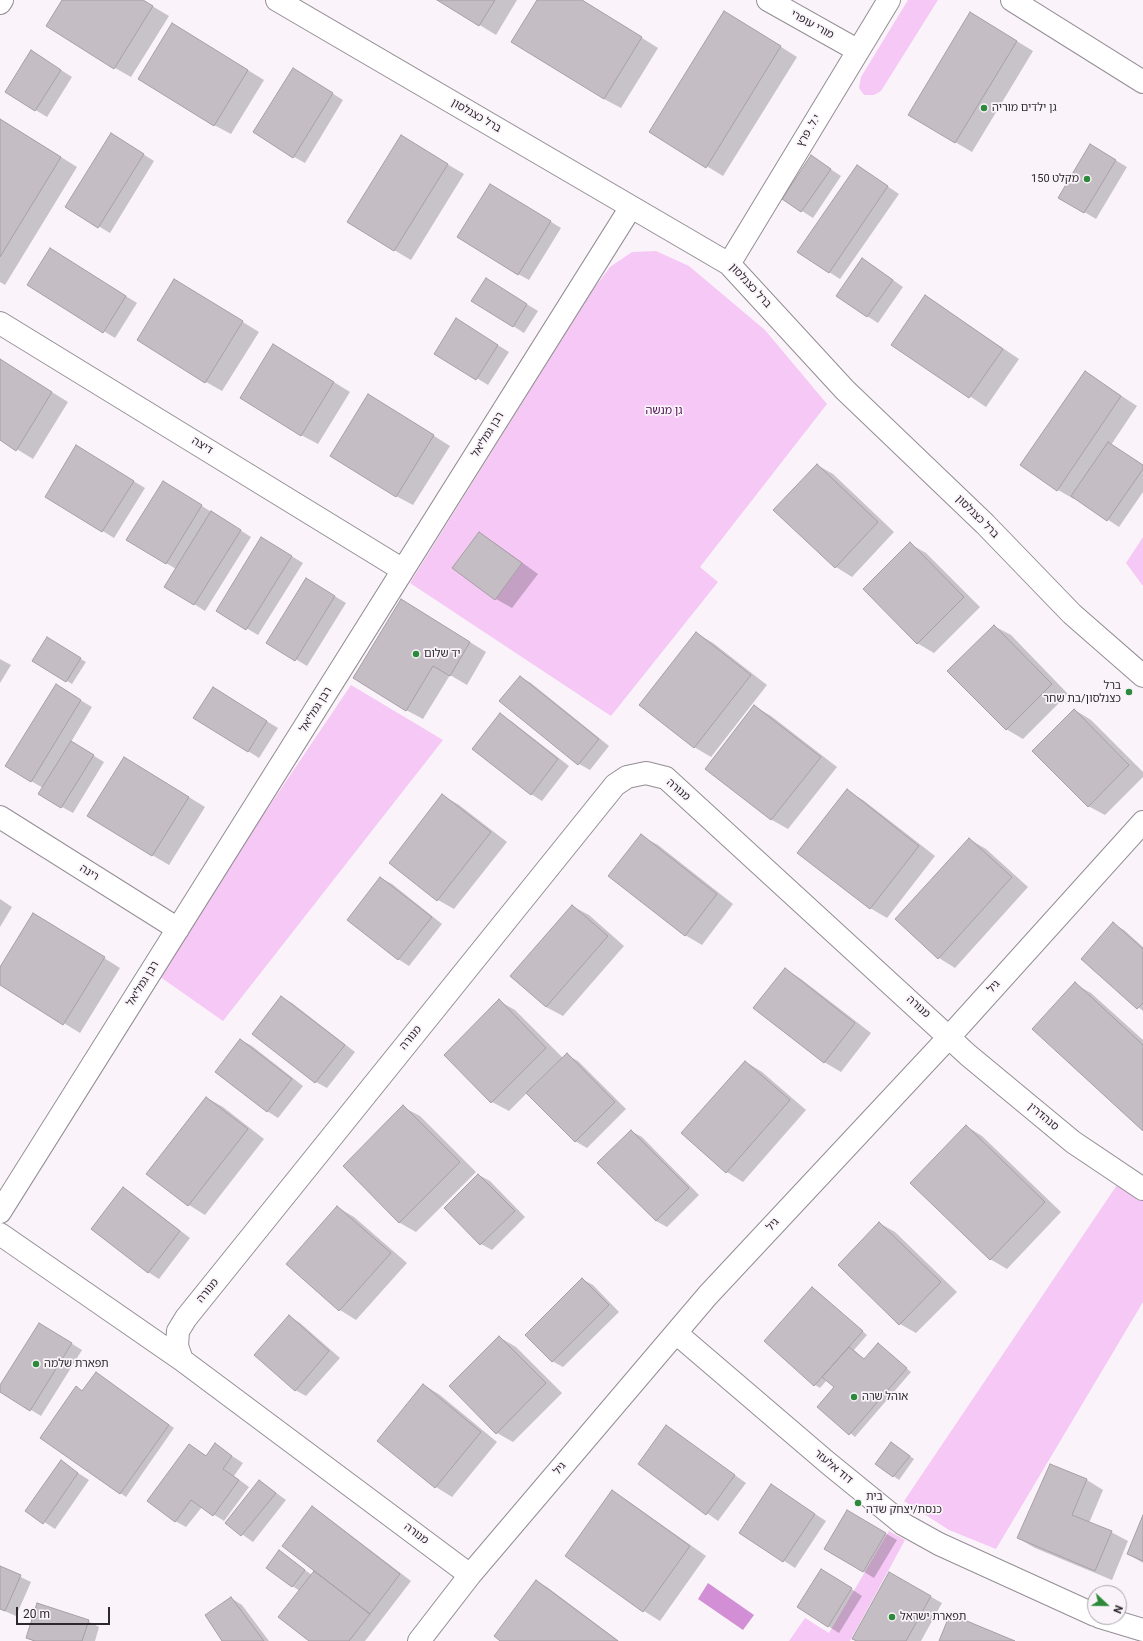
<!DOCTYPE html>
<html>
<head>
<meta charset="utf-8">
<style>
  body { margin:0 }
  #map { position:relative; width:1143px; height:1641px; overflow:hidden; background:#faf4fa; font-family:Roboto,sans-serif }
  canvas { display:block }
  .north { position:absolute; left:1087px; top:1585px; width:40px; height:40px; box-sizing:border-box; background:#faf4fa; border:1px solid #a8a3a8; border-radius:50%; rotate:112deg; font-size:11px; font-weight:700; line-height:16px; text-align:center; color:#2c292c }
  .north::after { content:''; display:block; margin:auto; width:14px; height:18px; background:#2d893b; clip-path:polygon(50% 0,100% 100%,50% 72%,0 100%) }
  .scale { position:absolute; left:16px; top:1607px; width:94px; height:18px; box-sizing:border-box; border:2px solid #2c292c; border-top:0; padding-left:5px; font-size:12px; line-height:14px; white-space:nowrap; color:#2c292c; -webkit-text-stroke:3px #faf4fa; paint-order:stroke }
</style>
</head>
<body>
<div id="map">
<canvas width="1143" height="1641"></canvas>
<div class="north">N</div>
<div class="scale">20 m</div>
</div>
<script>
const context = document.querySelector('canvas').getContext('2d');
context.lineJoin = 'round';
function fill(path, color) { context.fillStyle = color; context.fill(path, 'evenodd'); }
const toPath = rows => new Path2D(rows.map(r => 'M' + r).join(''));
function stroke(path, color, width, dash) { context.strokeStyle = color; context.lineWidth = width; context.lineCap = dash ? 'butt' : 'round'; context.setLineDash(dash || []); context.stroke(path); }
function drawText(font, color, halo, rows, align = 'center') {
  context.font = font + ' Roboto,"Noto Sans Hebrew",sans-serif'; context.lineWidth = 3.5; context.setLineDash([]); context.textBaseline = 'middle'; context.strokeStyle = halo; context.fillStyle = color; for (const [text, x, y, turn = 0] of rows) {
    context.save(); context.translate(x, y); context.rotate((+turn || 0) * Math.PI / 180); context.textAlign = isNaN(turn) ? turn : align; if (halo) context.strokeText(text, 0, 0); context.fillText(text, 0, 0); context.restore();
  }
}
fill(toPath([
  [908,0,938,0,881,91,874,95,864,95,859,88,861,77],
  [656,251,689,266,765,330,827,404,700,567,718,582,611,716,410,583,592,291,610,267,632,252],
  [1143,537,1143,586,1126,563],
  [351,685,443,740,223,1021,156,974],
  [1123,1176,1143,1183,1143,1302,996,1549,949,1530,904,1501],
  [889,1531,905,1540,850,1641,789,1641,805,1618,829,1633]
]), '#f5c8f5');
fill(toPath([
  [708,1583,754,1615,743,1630,698,1599]
]), '#d38fd5');
fill(toPath([
  [63,0,142,0,169,16,131,77,115,68],
  [439,0,517,0,496,35],
  [538,0,582,0,658,48,621,108,604,99],
  [740,21,797,57,723,176,650,132],
  [987,23,1033,51,972,152,955,142],
  [189,34,264,80,231,134,214,125],
  [42,58,72,77,47,117,6,92],
  [304,76,343,100,305,163,294,157],
  [0,119,77,167,5,285,0,282],
  [122,141,154,161,110,233,66,207],
  [417,146,464,174,411,260,394,250],
  [1102,152,1127,167,1096,219,1059,197],
  [812,157,841,176,813,218,783,199],
  [868,173,899,194,840,279,829,272],
  [501,191,561,228,529,280,518,274],
  [61,256,137,303,115,338,28,285],
  [873,266,903,287,878,323,867,316],
  [175,280,259,332,222,391,206,382],
  [497,286,538,311,524,333,513,326],
  [925,296,1019,359,986,407,893,345],
  [467,326,509,352,488,385,436,353],
  [290,355,350,392,318,444,301,435],
  [0,360,68,402,33,459,0,439],
  [1085,372,1137,406,1111,445,1143,465,1143,492,1119,527,1075,498,1074,499,1058,490],
  [385,405,450,446,413,505,396,496],
  [87,453,145,488,114,538,46,496],
  [817,465,833,474,894,532,852,577,836,567],
  [175,489,251,537,205,611,194,604,176,569,166,563],
  [479,533,495,543,538,574,512,608,496,599],
  [910,544,926,553,980,607,934,653,917,643],
  [273,545,303,563,258,635,217,611],
  [318,586,346,603,307,666,267,642],
  [418,610,486,652,467,685,450,675,423,719,406,710],
  [994,626,1011,635,1068,694,1023,739,1006,729],
  [696,633,713,643,767,685,711,757,694,747],
  [47,639,86,662,72,684,34,660],
  [0,659,11,665,0,683],
  [520,677,531,683,609,746,590,770,579,764],
  [67,692,92,707,71,742,104,762,73,813,62,807,43,788,31,781],
  [224,695,278,728,259,758,248,751],
  [754,706,771,716,837,767,788,829,772,820,706,768],
  [1075,710,1091,720,1143,772,1143,777,1105,815,1088,806],
  [500,715,511,721,569,766,542,801,531,794,473,749],
  [140,767,205,807,169,865,152,855],
  [847,791,863,800,935,856,887,918,870,908,799,852],
  [442,795,459,805,507,842,454,909,438,900,390,863],
  [641,836,658,845,733,904,702,945,685,935],
  [969,839,986,849,1028,887,955,968,939,958],
  [381,878,392,884,442,924,409,966,398,959],
  [0,899,12,907,0,927],
  [572,906,589,915,624,946,563,1016,546,1007],
  [50,924,120,968,80,1033,0,984,0,969],
  [1113,924,1124,930,1143,947,1143,1011,1082,959],
  [785,969,801,979,871,1033,841,1072,824,1062],
  [1075,984,1091,993,1143,1040,1143,1130],
  [281,997,292,1003,355,1052,327,1088,316,1082,253,1033],
  [499,1001,515,1010,563,1058,567,1055,578,1061,626,1109,587,1148,575,1141,527,1093,509,1111,492,1102],
  [241,1040,252,1046,303,1086,278,1118,267,1111],
  [746,1062,762,1072,806,1110,743,1182,727,1172],
  [207,1098,223,1107,264,1139,205,1215,189,1205,148,1174],
  [403,1107,420,1116,476,1172,416,1232,400,1223,344,1166],
  [966,1126,982,1136,1061,1212,1007,1269,990,1259],
  [631,1131,642,1137,699,1195,667,1227,656,1221],
  [479,1175,490,1181,525,1217,492,1250,481,1244],
  [123,1188,134,1195,190,1238,159,1279,148,1272],
  [337,1207,354,1217,407,1263,356,1320,340,1310,287,1264],
  [879,1223,895,1232,957,1292,916,1333,900,1324],
  [582,1279,593,1285,619,1312,563,1367,552,1361],
  [813,1288,867,1335,854,1350,865,1360,878,1345,911,1372,855,1437,818,1406,835,1387,827,1380,820,1388,815,1385],
  [289,1316,300,1323,340,1358,306,1396,295,1390],
  [50,1330,82,1350,41,1416,0,1391,0,1387],
  [499,1337,516,1347,562,1393,513,1442,497,1433],
  [101,1376,174,1428,126,1497,41,1437,83,1392],
  [424,1385,440,1395,497,1442,452,1497,436,1487],
  [666,1426,746,1483,718,1521,639,1464],
  [892,1443,914,1459,899,1480,877,1464],
  [189,1445,207,1456,215,1445,243,1463,234,1476,249,1487,224,1521,202,1507,186,1527,175,1521],
  [61,1462,89,1480,55,1529,26,1510],
  [1050,1466,1087,1480,1103,1490,1089,1523,1111,1532,1128,1541,1112,1580,1035,1548,1018,1538],
  [260,1481,286,1500,253,1542,226,1523],
  [772,1486,826,1521,795,1568,741,1533],
  [612,1491,628,1501,706,1556,660,1621,644,1611],
  [312,1507,323,1514,411,1581,365,1641,310,1641,300,1591,292,1586,279,1552,312,1575,315,1571],
  [847,1511,897,1540,874,1578,825,1548],
  [1143,1518,1143,1563,1128,1554],
  [0,1567,31,1582,16,1616,0,1609],
  [889,1573,942,1603,921,1641,859,1641],
  [832,1576,862,1596,839,1633,828,1626],
  [536,1581,547,1587,619,1641,502,1641],
  [231,1598,242,1605,269,1641,223,1641],
  [88,1621,99,1627,95,1641,33,1641,27,1637]
]), '#0003');
const building = toPath([
  [62,0,143,0,153,6,114,69,46,26,62,0],
  [437,0,495,0,479,26,437,0],
  [537,0,582,0,642,37,604,99,511,42,537,0],
  [724,11,781,46,706,168,649,132,724,11],
  [970,12,1017,41,955,143,908,115,970,12],
  [172,23,248,70,214,126,138,79,172,23],
  [31,50,61,70,35,111,5,92,31,50],
  [293,68,333,93,293,158,253,132,293,68],
  [0,119,61,157,0,257,0,119],
  [111,133,144,154,98,228,65,207,111,133],
  [401,135,448,164,394,251,347,222,401,135],
  [1090,144,1116,160,1084,213,1058,198,1090,144],
  [811,155,831,169,801,212,782,199,811,155],
  [857,165,888,186,829,273,797,252,857,165],
  [490,184,551,221,518,275,457,237,490,184],
  [50,248,126,296,103,333,27,285,50,248],
  [862,258,893,280,867,317,836,296,862,258],
  [486,278,527,304,513,327,471,301,486,278],
  [174,279,243,321,205,383,137,340,174,279],
  [925,295,1003,349,969,398,891,345,925,295],
  [456,318,498,345,476,380,434,354,456,318],
  [273,344,334,382,301,436,240,398,273,344],
  [0,359,52,392,16,451,0,440,0,359],
  [1085,371,1121,396,1057,491,1020,465,1085,371],
  [368,394,434,435,396,497,330,456,368,394],
  [1108,442,1143,465,1143,469,1107,521,1071,496,1108,442],
  [76,445,134,481,102,532,45,497,76,445],
  [817,464,878,522,835,568,773,510,817,464],
  [163,481,202,505,166,564,126,540,163,481],
  [211,511,241,530,194,605,164,587,211,511],
  [479,532,522,563,495,600,452,568,479,532],
  [261,537,292,556,246,630,216,611,261,537],
  [910,542,964,597,917,644,863,589,910,542],
  [306,578,335,596,295,661,266,643,306,578],
  [401,599,470,642,450,676,433,666,406,711,353,678,401,599],
  [994,625,1052,684,1006,730,947,671,994,625],
  [696,632,751,675,694,748,639,705,696,632],
  [47,637,81,658,66,682,32,661,47,637],
  [520,676,599,739,578,765,499,701,520,676],
  [56,684,81,700,31,782,5,766,56,684],
  [213,687,267,721,248,752,193,718,213,687],
  [754,705,821,757,771,820,705,769,754,705],
  [1074,709,1129,765,1088,807,1032,751,1074,709],
  [500,713,558,759,531,795,472,749,500,713],
  [71,741,94,755,61,808,38,794,71,741],
  [124,757,189,797,152,856,87,816,124,757],
  [847,789,919,846,870,909,797,853,847,789],
  [442,794,491,832,437,901,389,863,442,794],
  [641,834,717,894,685,936,608,876,641,834],
  [969,838,1012,877,938,959,895,919,969,838],
  [380,877,432,917,398,960,347,920,380,877],
  [572,905,608,936,546,1007,510,976,572,905],
  [33,913,105,957,63,1025,0,985,0,967,33,913],
  [1113,922,1143,949,1143,1003,1137,1009,1081,959,1113,922],
  [785,968,855,1023,824,1063,753,1008,785,968],
  [1075,982,1143,1045,1143,1131,1032,1029,1075,982],
  [281,996,345,1045,315,1083,252,1034,281,996],
  [499,999,546,1048,491,1103,444,1055,499,999],
  [240,1039,292,1079,267,1112,215,1072,240,1039],
  [567,1053,615,1102,575,1142,526,1093,567,1053],
  [745,1061,790,1100,726,1173,681,1133,745,1061],
  [206,1097,248,1129,188,1206,146,1174,206,1097],
  [403,1105,460,1162,399,1223,343,1166,403,1105],
  [966,1125,1045,1202,990,1260,910,1183,966,1125],
  [631,1130,689,1188,656,1221,597,1163,631,1130],
  [478,1174,515,1211,480,1245,444,1208,478,1174],
  [123,1187,180,1231,148,1273,91,1229,123,1187],
  [337,1206,391,1253,339,1311,286,1264,337,1206],
  [879,1222,941,1282,899,1325,838,1265,879,1222],
  [582,1278,609,1305,552,1362,525,1335,582,1278],
  [812,1287,863,1331,814,1386,764,1341,812,1287],
  [289,1315,329,1351,295,1391,254,1355,289,1315],
  [39,1323,72,1343,30,1411,0,1392,0,1385,39,1323],
  [499,1336,546,1383,496,1434,449,1386,499,1336],
  [878,1343,907,1368,849,1435,817,1407,834,1387,822,1377,849,1347,864,1359,878,1343],
  [96,1372,169,1425,120,1494,40,1438,76,1386,82,1391,96,1372],
  [423,1384,481,1432,435,1488,377,1441,423,1384],
  [666,1425,735,1475,706,1515,638,1464,666,1425],
  [891,1442,910,1456,893,1477,875,1464,891,1442],
  [215,1443,232,1456,223,1469,239,1480,213,1516,191,1500,175,1522,147,1501,189,1444,206,1456,215,1443],
  [61,1460,78,1473,43,1524,25,1511,61,1460],
  [1050,1464,1087,1479,1072,1515,1112,1531,1095,1571,1017,1538,1050,1464],
  [259,1480,276,1493,241,1536,225,1523,259,1480],
  [771,1484,815,1514,783,1562,739,1533,771,1484],
  [612,1490,690,1546,643,1612,565,1556,612,1490],
  [312,1506,400,1574,370,1614,282,1546,312,1506],
  [847,1510,886,1533,863,1572,824,1549,847,1510],
  [1143,1515,1143,1561,1127,1554,1143,1515],
  [279,1550,305,1570,292,1587,266,1568,279,1550],
  [0,1566,21,1575,5,1611,0,1609,0,1566],
  [821,1569,852,1588,828,1627,797,1607,821,1569],
  [314,1571,370,1614,349,1641,309,1641,278,1617,314,1571],
  [889,1572,931,1596,906,1641,857,1641,852,1639,889,1572],
  [536,1580,618,1641,500,1641,494,1636,536,1580],
  [231,1597,264,1641,222,1641,205,1615,231,1597],
  [37,1603,89,1620,82,1641,35,1641,26,1638,37,1603],
  [950,1614,1015,1641,939,1641,950,1614]
]);
fill(building, '#c4bec4');
stroke(building, '#a6a0a6', 1);
const minor = toPath([
  [277,0,729,264,845,390,985,524,1072,614,1143,676],
  [768,0,857,50],
  [1012,0,1143,82],
  [0,3,2,0],
  [729,264,889,0],
  [0,323,403,570],
  [0,817,178,929],
  [0,1212,631,207],
  [0,1234,182,1360],
  [676,1333,828,1463,903,1524,939,1544,1095,1615],
  [470,1575,182,1360,177,1346,178,1331,186,1318,615,785,627,777,646,773,666,778,968,1055,1073,1142,1143,1189],
  [1100,1617,1143,1630],
  [419,1641,470,1575,708,1295,950,1036,1143,822]
]);
stroke(minor, '#948e94', 24);
stroke(minor, '#fff', 22);
for (const [x, y, r, color] of [
  [984,108,4,"#2d893b"],
  [1087,179,4,"#2d893b"],
  [416,654,4,"#2d893b"],
  [1129,692,4,"#2d893b"],
  [36,1364,4,"#2d893b"],
  [854,1397,4,"#2d893b"],
  [858,1503,4,"#2d893b"],
  [892,1617,4,"#2d893b"]
]) { const dot = new Path2D(); dot.arc(x, y, r, 0, 2 * Math.PI); context.fillStyle = color; context.fill(dot); stroke(dot, '#faf4fa', 1.5); }
drawText('11px', '#2c292c', '#faf4fa', [
  ["מורי עופרי",812,25,29],
  ["ברל כצנלסון",476,116,30],
  ["י.ל. פרץ",809,131,-59],
  ["ברל כצנלסון",750,286,47],
  ["רבן גמליאל",488,435,-58],
  ["דיצה",202,446,32],
  ["ברל כצנלסון",977,517,45],
  ["רבן גמליאל",316,710,-58],
  ["מנורה",678,790,41],
  ["רינה",89,873,32],
  ["רבן גמליאל",143,984,-58],
  ["גיל",994,987,-48],
  ["מנורה",918,1007,42],
  ["מנורה",411,1038,-51],
  ["סנהדרין",1043,1117,40],
  ["גיל",773,1225,-47],
  ["מנורה",208,1291,-51],
  ["דוד אלעזר",833,1467,40],
  ["גיל",560,1469,-49],
  ["מנורה",416,1534,37]
]);
drawText('11px', '#2c292c', '#faf4fa', [
  ["גן ילדים מוריה",992,108],
  ["מקלט 150",1079,179,"right"],
  ["יד שלום",424,654],
  ["ברל",1121,686,"right"],
  ["כצנלסון/בת שחר",1121,699,"right"],
  ["תפארת שלמה",44,1364],
  ["אוהל שרה",862,1397],
  ["בית",866,1497],
  ["כנסת/יצחק שדה",866,1510],
  ["תפארת ישראל",900,1617]
], 'left');
drawText('11px', '#48094b', '#faf4fa', [
  ["גן מנשה",664,411]
]);
</script>
</body>
</html>
